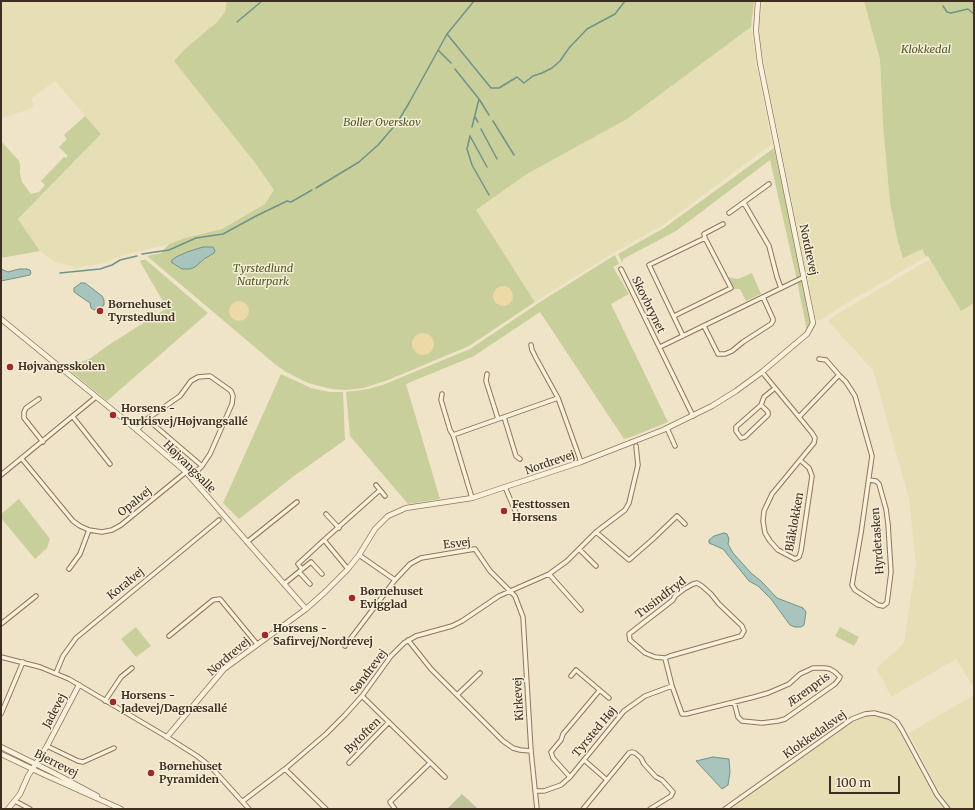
<!DOCTYPE html>
<html>
<head>
<meta charset="utf-8">
<style>
  body { margin:0 }
  #map { position:relative; width:975px; height:810px; overflow:hidden; background:#f0e4c8; font-family:Merriweather,serif }
  canvas { display:block }
  .frame { position:absolute; inset:0; border:2px solid #3d2e20; pointer-events:none }
  .scale { position:absolute; left:829px; top:776px; width:71px; height:18px; box-sizing:border-box; border:2px solid #3d2e20; border-top:0; padding-left:5px; font-size:12px; line-height:14px; white-space:nowrap; color:#3d2e20; -webkit-text-stroke:3px #f7eed8; paint-order:stroke }
</style>
</head>
<body>
<div id="map">
<canvas width="975" height="810"></canvas>
<div class="frame"></div>
<div class="scale">100 m</div>
</div>
<script>
const context = document.querySelector('canvas').getContext('2d');
context.lineJoin = 'round';
function fill(path, color) { context.fillStyle = color; context.fill(path, 'evenodd'); }
const toPath = rows => new Path2D(rows.map(r => 'M' + r).join(''));
function stroke(path, color, width, dash) { context.strokeStyle = color; context.lineWidth = width; context.lineCap = dash ? 'butt' : 'round'; context.setLineDash(dash || []); context.stroke(path); }
function drawText(font, color, halo, rows, align = 'center') {
  context.font = font + ' Merriweather,serif'; context.lineWidth = 3; context.setLineDash([]); context.textBaseline = 'middle'; context.strokeStyle = halo; context.fillStyle = color; for (const [text, x, y, turn = 0] of rows) {
    context.save(); context.translate(x, y); context.rotate((+turn || 0) * Math.PI / 180); context.textAlign = isNaN(turn) ? turn : align; if (halo) context.strokeText(text, 0, 0); context.fillText(text, 0, 0); context.restore();
  }
}
fill(toPath([
  [1,1,227,1,225,12,209,30,256,164,274,190,265,204,222,229,196,234,169,244,124,255,104,263,76,268,53,261,40,251,18,219,101,134,55,81,32,98,33,106,32,108,1,119],
  [763,1,864,1,880,60,883,125,890,203,897,238,922,249,926,257,845,304,818,321,816,320,763,59,760,38,760,20],
  [751,27,755,57,772,144,663,225,613,253,535,302,476,210,527,174,627,119],
  [930,259,961,311,974,303,974,688,956,659,891,697,881,676,876,669,904,643,916,564,909,499,873,370,828,321,836,315],
  [974,695,974,809,952,809,937,788,909,733],
  [871,715,885,717,896,726,937,801,943,809,729,809,852,722,864,717]
]), '#e6deb5');
fill(toPath([
  [227,1,754,1,751,27,627,119,527,174,476,210,535,302,469,346,388,380,364,388,346,390,331,389,308,383,286,372,276,365,147,256,161,253,169,244,188,237,222,229,265,204,274,190,256,164,174,61,185,49,217,22,225,12],
  [864,1,974,1,974,303,961,311,928,256,926,257,922,249,903,258,897,238,890,203,883,125,880,60],
  [85,116,101,134,18,219,40,251,1,258,1,141,19,161,20,165,20,173,22,182,31,194,39,192,45,185,41,181,64,157,66,158,68,156,59,147,67,139,64,135],
  [774,148,811,320,807,331,796,276,770,160,676,231,623,259,623,261,622,262,618,254,664,228],
  [615,255,619,264,613,267,629,294,611,304,668,422,634,436,624,439,540,312,474,356,406,384,440,499,408,504,350,436,346,392,369,389,385,384,470,349,543,300],
  [141,260,146,260,208,313,107,401,67,368,91,358,107,346,167,308,140,262],
  [752,273,761,294,746,301,740,289,734,289,727,277,738,279],
  [281,374,311,388,329,392,343,392,345,440,294,476,239,519,223,503],
  [19,499,50,539,47,548,35,559,1,518,1,514],
  [136,627,151,646,136,657,121,639],
  [840,627,859,637,854,646,835,636]
]), '#c9cf9b');
fill(toPath([
  '493 296a10 10 0 1 1 20 0a10 10 0 1 1-20 0Z',
  '229 311a10 10 0 1 1 20 0a10 10 0 1 1-20 0Z',
  '412 344a11 11 0 1 1 22 0a11 11 0 1 1-22 0Z'
]), '#ecd9a5');
fill(toPath([
  [462,794,478,809,447,809]
]), '#bfc49a');
const water = toPath([
  [203,247,213,247,215,251,214,253,204,259,195,267,190,269,182,269,171,262,172,260,176,257,187,252,203,247],
  [1,269,8,272,19,269,27,269,30,270,31,273,30,275,1,281,1,269],
  [81,283,85,283,102,296,104,300,104,305,99,309,94,310,91,308,90,303,74,292,74,288,81,283],
  [724,533,727,534,729,539,728,544,733,553,751,573,761,581,777,598,803,608,806,612,804,625,801,627,795,627,790,625,771,599,758,586,749,581,723,549,709,543,709,540,714,536,724,533],
  [713,757,729,759,730,772,728,785,722,789,696,761,713,757]
]);
fill(water, '#a9c4bc');
stroke(water, '#6f938a', 1);
stroke(toPath([
  [943,6,947,12,951,13,968,9,974,14],
  [237,22,262,1],
  [447,34,491,88,499,88,517,77,524,83,533,76,542,73,552,68,560,61,569,48,587,29,615,14,625,1],
  [438,50,451,63],
  [455,69,479,99,472,127],
  [479,99,489,115],
  [475,117,478,122],
  [493,121,514,155],
  [481,129,497,159],
  [470,136,467,149,472,165,489,195],
  [470,136,487,167],
  [316,188,359,162,378,145,397,123,409,103,447,34,474,1],
  [142,254,169,250,196,238,223,234,256,216,287,201,291,202,312,190],
  [60,273,100,269,112,265,120,260,137,256]
]), '#6f938a', 1.5);
const minor = toPath([
  [744,203,769,246,777,277,781,288],
  [729,213,769,184],
  [621,269,693,416],
  [674,316,731,288,705,238],
  [704,326,718,354,725,354,732,351,743,342,771,324,773,321,773,319,763,297],
  [683,336,649,265,705,238,704,234,723,224],
  [531,345,532,350,536,358,558,398],
  [660,347,804,277],
  [762,372,799,417,839,375,826,360,819,359],
  [487,374,486,381,498,419],
  [839,375,846,382,855,396,872,456,861,533,852,585,855,590,878,605,883,606,887,603,891,572,888,524,886,509,879,484,876,481,869,480],
  [442,394,441,400,450,430,453,435],
  [39,399,26,408,24,412,24,418,43,442],
  [761,405,768,412,768,415,745,437,741,438,736,431,736,427,761,405,764,397,775,388],
  [73,417,110,464],
  [504,417,516,456,520,459],
  [799,417,812,433,815,438,814,443,772,494,764,511,763,521,765,533,770,541,778,550,795,559,799,557,801,551,812,476,809,468,800,460],
  [147,419,202,466],
  [667,428,675,446],
  [137,430,147,419,180,396,191,381,198,377,210,376,227,388,231,391,233,396,232,404,210,454,202,466,191,477],
  [22,459,73,521,80,526,89,530,102,532,112,530,121,525,186,472],
  [1,475,96,397],
  [376,485,385,496],
  [505,487,519,520],
  [472,498,453,435,558,398,581,462],
  [326,514,339,528],
  [596,532,629,560,653,539,677,516,685,524],
  [324,540,380,490],
  [247,542,297,502],
  [579,549,596,566],
  [359,555,395,580],
  [69,569,80,554,89,530],
  [302,569,298,564,324,540,348,569],
  [299,572,310,584],
  [549,574,581,610],
  [284,584,311,562,322,574],
  [1,624,36,596],
  [169,636,213,600,220,599,257,644],
  [408,640,431,669,503,741,513,748,520,750,531,751],
  [345,646,395,580,410,564,421,558,475,549,490,571,515,596,523,617,531,751,537,809],
  [1,657,40,667,69,679,167,737,197,756,211,767,249,809],
  [665,658,655,657,645,653,630,640,629,634,673,600,675,596,684,589,693,584,697,583,702,586,711,594,719,604,742,626,744,631,741,636,670,656,665,658,672,686,682,714,686,714,754,697,768,693,789,684,800,674,813,668,825,668,830,669,835,672,840,677,839,679,835,684,785,719,778,721,762,723,742,721,738,717,734,702],
  [56,673,63,656,76,638,219,520],
  [571,676,576,670,609,698],
  [457,695,480,673],
  [362,696,445,777],
  [105,701,121,677,132,668],
  [1,714,23,662],
  [47,746,78,761,83,762,114,748],
  [584,760,607,780],
  [349,763,389,722],
  [285,769,326,809],
  [570,777,553,758,551,752,561,740,563,734,599,691],
  [535,791,544,791,561,785,570,777,624,711,645,696,672,686],
  [15,801,30,809],
  [243,801,285,769,326,734,345,715,362,696,391,656,404,643,416,636,452,626,462,621,499,596,549,574,567,561,596,532,625,510,629,503,638,465,636,446],
  [395,809,390,802,430,763],
  [583,809,629,753,632,752,635,753,641,758,644,764,656,777,662,780,673,792,671,796,650,809],
  [725,809,852,719,865,714,874,713,889,717,897,722,902,730,937,795,948,809]
]);
const tertiary = toPath([
  [1,319,137,430,186,472,306,609],
  [167,737,224,669,306,609,325,592,347,570,359,555,375,529,388,516,406,508,472,498,505,487,581,462,663,430,712,406,736,391,762,372,807,334,813,323,760,63,756,31,758,1],
  [1,747,54,773,97,796],
  [1,754,43,774,121,809],
  [8,809,20,794,28,776,47,746,79,685]
]);
stroke(minor, '#8d765c', 5.5);
stroke(tertiary, '#8d765c', 6);
stroke(minor, '#faf1dc', 3.5);
stroke(tertiary, '#faf1dc', 4.5);
for (const [x, y, r, color] of [
  [100,311,4,"#9e2a2b"],
  [10,367,4,"#9e2a2b"],
  [113,415,4,"#9e2a2b"],
  [504,511,4,"#9e2a2b"],
  [352,598,4,"#9e2a2b"],
  [265,635,4,"#9e2a2b"],
  [113,702,4,"#9e2a2b"],
  [151,773,4,"#9e2a2b"]
]) { const dot = new Path2D(); dot.arc(x, y, r, 0, 2 * Math.PI); context.fillStyle = color; context.fill(dot); stroke(dot, '#f7eed8', 1.5); }
drawText('italic 11px', '#4d5a26', '#f7eed8', [
  ["Klokkedal",926,50],
  ["Boller Overskov",382,123],
  ["Tyrstedlund",263,269],
  ["Naturpark",263,282]
]);
drawText('11px', '#3d2e20', '#f7eed8', [
  ["Nordrevej",808,250,78],
  ["Skovbrynet",648,305,64],
  ["Nordrevej",550,463,-19],
  ["Højvangsalle",189,467,45],
  ["Opalvej",135,502,-39],
  ["Blåklokken",795,522,-80],
  ["Hyrdetasken",878,541,-94],
  ["Esvej",457,544,-6],
  ["Koralvej",126,584,-39],
  ["Tusindfryd",661,598,-37],
  ["Nordrevej",229,657,-41],
  ["Søndrevej",369,672,-53],
  ["Ærenpris",809,690,-36],
  ["Kirkevej",519,699,-93],
  ["Jadevej",55,711,-62],
  ["Tyrsted Høj",595,732,-50],
  ["Klokkedalsvej",815,735,-35],
  ["Bytoften",363,736,-45],
  ["Bjerrevej",56,764,27]
]);
drawText('bold 11px', '#3d2e20', '#f7eed8', [
  ["Børnehuset",108,305],
  ["Tyrstedlund",108,318],
  ["Højvangsskolen",18,367],
  ["Horsens -",121,409],
  ["Turkisvej/Højvangsallé",121,422],
  ["Festtossen",512,505],
  ["Horsens",512,518],
  ["Børnehuset",360,592],
  ["Evigglad",360,605],
  ["Horsens -",273,629],
  ["Safirvej/Nordrevej",273,642],
  ["Horsens -",121,696],
  ["Jadevej/Dagnæsallé",121,709],
  ["Børnehuset",159,767],
  ["Pyramiden",159,780]
], 'left');
</script>
</body>
</html>
